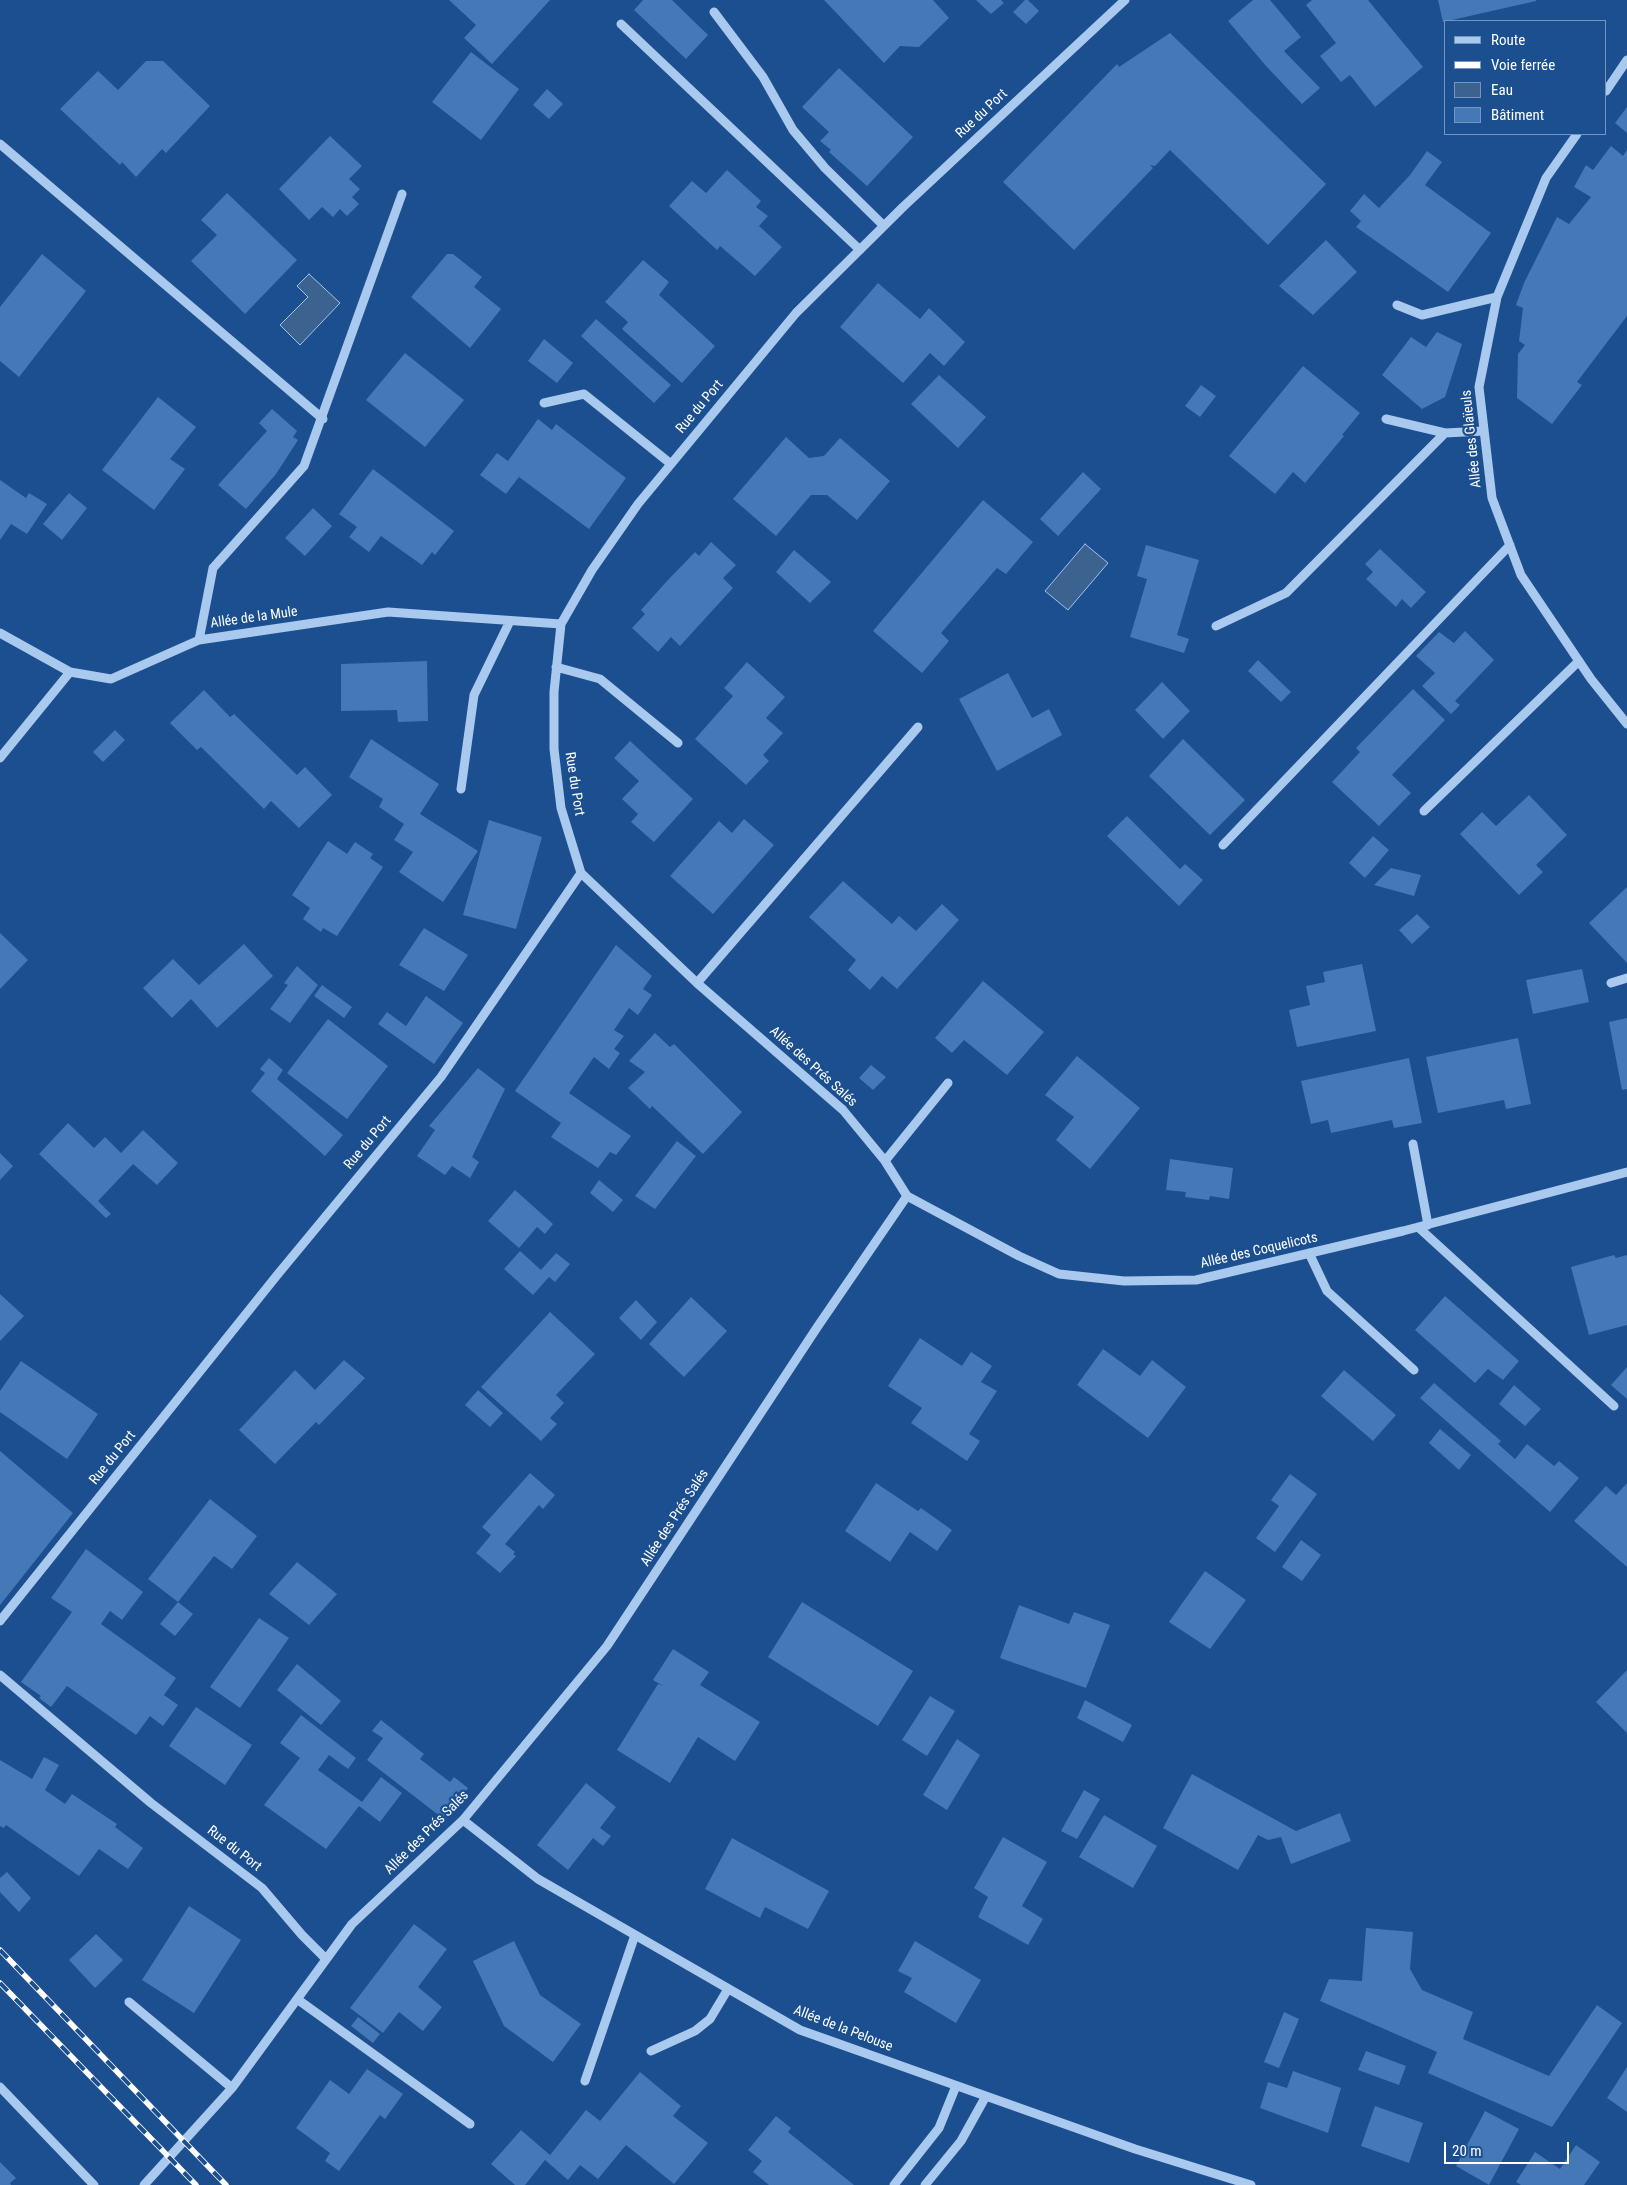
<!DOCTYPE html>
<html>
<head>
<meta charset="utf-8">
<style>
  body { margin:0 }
  #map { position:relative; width:1627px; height:2185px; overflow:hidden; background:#1b4f8f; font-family:"Roboto Condensed",sans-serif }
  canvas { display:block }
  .legend { position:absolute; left:1444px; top:20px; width:162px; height:115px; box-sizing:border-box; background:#1b4f8f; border:1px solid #7695bc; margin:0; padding:6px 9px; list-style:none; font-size:15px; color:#fff }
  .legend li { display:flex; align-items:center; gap:10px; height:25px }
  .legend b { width:25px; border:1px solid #7695bc }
  .scale { position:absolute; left:1444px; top:2142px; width:125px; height:22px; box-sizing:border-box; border:2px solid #fff; border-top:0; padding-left:6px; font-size:15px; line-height:18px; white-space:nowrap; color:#fff; -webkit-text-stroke:4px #1b4f8f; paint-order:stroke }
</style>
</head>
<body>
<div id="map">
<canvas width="1627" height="2185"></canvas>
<ul class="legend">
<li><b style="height:6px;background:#a9c9ee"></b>Route</li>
<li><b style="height:6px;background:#fff"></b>Voie ferrée</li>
<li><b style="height:14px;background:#3c6290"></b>Eau</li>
<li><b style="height:14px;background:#4478b7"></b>Bâtiment</li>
</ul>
<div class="scale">20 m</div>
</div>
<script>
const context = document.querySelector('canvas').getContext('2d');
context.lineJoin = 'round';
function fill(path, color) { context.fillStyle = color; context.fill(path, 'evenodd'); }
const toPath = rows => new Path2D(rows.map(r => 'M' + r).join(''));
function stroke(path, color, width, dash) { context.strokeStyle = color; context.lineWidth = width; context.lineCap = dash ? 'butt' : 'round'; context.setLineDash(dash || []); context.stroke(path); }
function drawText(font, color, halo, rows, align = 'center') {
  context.font = font + ' "Roboto Condensed",sans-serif'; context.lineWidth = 4.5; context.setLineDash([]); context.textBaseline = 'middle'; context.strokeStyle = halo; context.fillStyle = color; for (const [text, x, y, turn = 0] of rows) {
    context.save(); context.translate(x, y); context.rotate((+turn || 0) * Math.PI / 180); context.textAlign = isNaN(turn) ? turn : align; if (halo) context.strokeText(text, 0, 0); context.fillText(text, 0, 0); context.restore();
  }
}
const water = toPath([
  [309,274,340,303,300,345,280,325,308,297,297,286,309,274],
  [1085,544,1108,563,1068,610,1045,591,1085,544]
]);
fill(water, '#3c6290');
stroke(water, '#9cc4f0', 1);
fill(toPath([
  [449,0,550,0,492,64,464,38,476,25],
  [643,0,672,0,708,35,686,59,634,10],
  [824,0,933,0,949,18,919,47,900,46,884,63],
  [976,0,1001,0,1004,3,991,14],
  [1025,0,1028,0,1039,11,1026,24,1013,12],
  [1253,0,1270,0,1301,37,1284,51,1320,88,1302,104,1266,66,1228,21],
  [1312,0,1368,0,1423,67,1375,107,1350,75,1341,82,1320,56,1336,43,1306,5],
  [1438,0,1536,0,1536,1,1443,22],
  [1170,33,1326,184,1268,245,1170,150,1155,166,1150,165,1153,168,1074,250,1003,182,1117,64,1119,67],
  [471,52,519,89,481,140,432,102],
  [146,61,163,61,210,106,166,153,162,149,136,177,122,162,120,165,60,109,98,71,118,90],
  [839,68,913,137,867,186,829,152,831,150,820,141,829,132,802,107],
  [547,89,563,104,549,119,533,105],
  [1627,107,1627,133,1615,123],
  [330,136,362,166,349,179,360,189,352,197,359,204,347,216,340,209,333,217,322,207,309,220,279,189],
  [1611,146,1623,156,1627,150,1627,316,1577,382,1582,385,1552,424,1517,398,1518,354,1525,345,1519,341,1523,308,1516,305,1524,283,1557,217,1569,224,1591,197,1574,187,1586,165,1593,170],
  [1427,151,1442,162,1425,185,1491,233,1448,292,1356,227,1361,221,1350,211,1364,194,1379,208,1410,175],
  [727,170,761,201,756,207,768,216,759,226,782,247,755,276,720,246,717,250,669,206,692,181,706,193],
  [227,193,297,260,245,314,191,261,217,235,201,220],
  [1326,240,1357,272,1313,315,1279,286],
  [42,254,86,291,19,377,0,361,0,307],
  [447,254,453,254,482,277,474,287,501,309,470,348,411,297],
  [643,260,669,282,659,295,715,346,682,383,622,329,628,322,605,302],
  [878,283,920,319,929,308,965,342,944,366,930,353,903,383,840,327],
  [596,319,671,385,654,403,581,336],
  [1437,332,1462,344,1445,397,1422,409,1382,375,1411,337,1426,347],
  [544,339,573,363,557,383,528,361],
  [405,353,464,400,425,447,366,400],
  [1303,366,1360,413,1342,435,1344,436,1305,483,1293,472,1275,494,1229,456],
  [939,375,986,417,958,448,911,404],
  [1201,385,1216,396,1200,417,1185,406],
  [158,397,196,427,170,459,185,469,154,510,102,470],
  [272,409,297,431,293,437,298,440,276,474,246,509,218,485,267,431,259,423],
  [538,419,552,430,556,424,626,478,589,529,519,477,506,494,480,475,497,453,508,461],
  [786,437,809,458,824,456,840,438,890,481,857,520,827,495,811,495,776,536,733,499],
  [373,469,454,531,435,555,432,552,422,565,381,536,369,552,349,537,357,527,339,514],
  [1083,472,1101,489,1058,536,1040,519],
  [0,480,26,498,29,493,47,504,27,534,11,524,0,540],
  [69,493,87,508,62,540,43,524],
  [983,500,1033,542,1006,574,997,568,941,633,949,641,922,673,873,631],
  [313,508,332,526,305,556,285,538],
  [711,542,736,565,723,578,733,588,680,646,671,637,658,652,632,628,645,614,641,610,667,581,695,552,699,556],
  [1146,545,1199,560,1177,635,1189,639,1184,653,1130,637,1147,579,1137,576],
  [1380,549,1426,592,1411,608,1402,599,1396,607,1366,579,1373,572,1365,564],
  [794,550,831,582,810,603,776,572],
  [1465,631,1494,660,1455,701,1460,705,1451,714,1422,686,1435,673,1416,656,1439,632,1454,643],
  [1258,660,1291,692,1281,702,1248,671],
  [427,661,428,721,398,722,397,710,341,711,341,664],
  [747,662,785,697,766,718,783,733,763,755,769,761,746,785,695,739,733,696,724,688],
  [1008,673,1032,718,1049,709,1062,735,997,771,959,699],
  [1162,682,1190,711,1163,739,1135,710],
  [1413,689,1445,720,1392,775,1411,793,1379,826,1332,782,1360,752,1356,748],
  [204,690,230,717,234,714,297,775,305,767,332,795,299,828,271,801,264,809,201,747,197,750,170,723],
  [115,730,125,740,103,762,93,752],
  [371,739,439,784,420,814,478,851,443,902,399,872,413,852,394,840,404,824,379,807,383,799,349,777],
  [1183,739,1245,800,1210,835,1149,776],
  [630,741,693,799,654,842,631,822,638,814,622,799,639,781,614,758],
  [1529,795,1567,835,1536,865,1543,872,1519,895,1460,834,1482,812,1496,826],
  [1127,816,1180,869,1185,864,1203,880,1179,906,1107,836],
  [744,819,774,845,713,914,670,876,719,821,732,833],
  [489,820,542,837,516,929,463,915],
  [1373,836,1389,850,1365,878,1349,863],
  [328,841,347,854,355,842,373,854,370,858,383,867,337,936,323,928,321,932,303,919,310,908,292,895],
  [1391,868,1421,875,1414,896,1374,885],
  [843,881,892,924,899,916,916,931,942,904,959,920,897,989,882,976,870,990,848,970,856,960,809,917],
  [1627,887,1627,963,1589,923],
  [1417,914,1430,927,1412,944,1399,930],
  [424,928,468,955,444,991,399,965],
  [0,933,28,960,0,989],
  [244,944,273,976,217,1028,191,999,172,1018,143,988,173,959,199,985],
  [616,945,652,976,643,989,652,995,638,1015,629,1008,614,1030,624,1036,614,1049,620,1053,609,1069,594,1057,569,1093,631,1136,616,1155,610,1152,598,1168,551,1137,561,1123,515,1091],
  [1362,964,1376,1031,1297,1047,1289,1010,1310,1005,1306,986,1325,982,1323,972],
  [297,966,318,985,290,1023,270,1009,288,985,284,983],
  [1582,969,1589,1002,1533,1014,1526,980],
  [983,981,1044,1032,1007,1075,964,1040,952,1053,935,1038],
  [322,985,352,1007,344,1018,314,996],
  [426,996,463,1023,434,1064,378,1024,387,1012,406,1026],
  [1627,1018,1627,1089,1622,1090,1609,1022],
  [328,1019,388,1066,347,1119,287,1073],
  [655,1033,670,1047,674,1044,742,1112,703,1154,652,1106,650,1109,628,1088,645,1072,629,1061],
  [1518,1038,1531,1104,1506,1109,1504,1100,1438,1113,1426,1057],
  [1077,1056,1140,1108,1090,1169,1056,1140,1074,1117,1045,1095],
  [269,1058,283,1070,277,1079,343,1135,325,1156,251,1091,265,1073,260,1069],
  [1409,1058,1422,1123,1394,1128,1392,1120,1331,1133,1328,1120,1311,1124,1301,1081],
  [871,1065,886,1077,873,1090,859,1078],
  [478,1068,505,1089,472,1157,479,1162,470,1178,452,1166,445,1175,417,1156,435,1130,429,1126],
  [68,1123,94,1148,105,1137,121,1153,143,1130,178,1163,157,1185,133,1164,98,1201,111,1214,106,1218,39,1154],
  [677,1141,696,1156,655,1209,635,1196],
  [0,1153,13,1166,0,1180],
  [1170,1159,1233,1168,1229,1199,1210,1196,1209,1200,1185,1197,1186,1192,1166,1190],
  [599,1180,623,1200,613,1212,590,1193],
  [515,1190,553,1224,545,1234,537,1227,519,1248,488,1221],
  [520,1251,541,1270,556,1253,570,1264,555,1282,549,1277,533,1295,504,1269],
  [1614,1255,1616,1258,1627,1255,1627,1325,1589,1335,1571,1267],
  [0,1294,24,1316,0,1341],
  [1445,1296,1519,1361,1503,1380,1488,1369,1475,1383,1415,1330],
  [691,1297,727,1331,684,1377,649,1344],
  [636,1300,657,1322,641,1340,619,1318],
  [550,1312,595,1354,556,1395,564,1403,550,1418,557,1424,541,1441,481,1387],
  [920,1338,962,1366,971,1352,992,1366,981,1382,997,1391,969,1434,980,1441,967,1461,911,1423,922,1408,888,1386],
  [1103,1349,1140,1376,1152,1360,1186,1387,1148,1438,1077,1385],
  [344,1360,365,1378,319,1425,316,1422,275,1464,239,1430,295,1370,315,1390],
  [21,1361,98,1414,67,1459,0,1412,0,1391],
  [1627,1367,1627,1399,1611,1385],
  [1344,1370,1396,1415,1373,1441,1321,1396],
  [1434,1383,1501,1441,1498,1444,1515,1459,1527,1444,1554,1466,1559,1461,1579,1478,1550,1512,1420,1398],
  [1514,1385,1541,1409,1525,1426,1499,1404],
  [478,1390,503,1413,490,1427,465,1405],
  [1440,1429,1471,1455,1459,1470,1429,1443],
  [0,1451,73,1513,0,1605],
  [530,1473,555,1495,543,1509,539,1505,505,1544,515,1552,513,1554,516,1556,500,1573,476,1553,491,1535,482,1527],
  [1290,1474,1317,1494,1275,1552,1256,1538,1279,1506,1271,1500],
  [876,1483,918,1511,921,1508,952,1530,937,1551,910,1532,890,1562,845,1531],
  [1627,1483,1627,1567,1574,1521,1606,1486,1616,1495],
  [210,1499,257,1536,232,1569,214,1556,178,1602,148,1579],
  [1301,1540,1321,1555,1302,1581,1282,1567],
  [86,1549,143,1592,122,1620,110,1611,101,1624,176,1678,164,1695,178,1705,163,1726,150,1716,136,1735,67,1686,51,1707,39,1698,41,1696,21,1682,72,1612,51,1598],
  [297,1562,337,1594,309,1625,269,1594],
  [1205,1571,1246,1600,1210,1649,1169,1622],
  [178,1602,193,1614,175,1636,160,1624],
  [802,1602,913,1671,878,1726,768,1657],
  [1019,1605,1069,1624,1074,1612,1110,1625,1086,1688,1000,1658],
  [259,1618,289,1638,240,1708,210,1687],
  [673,1649,709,1672,700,1685,760,1722,735,1761,698,1737,670,1783,617,1750,658,1684,663,1686,653,1680],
  [297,1664,341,1701,321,1725,277,1690],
  [1627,1670,1627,1733,1596,1702],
  [930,1696,955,1711,927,1756,902,1740],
  [1085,1700,1132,1725,1123,1742,1077,1718],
  [196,1707,252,1745,225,1785,169,1746],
  [301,1715,356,1758,348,1769,329,1755,318,1770,362,1802,381,1777,402,1793,380,1822,359,1806,326,1849,264,1805,300,1758,280,1743],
  [381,1720,424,1754,420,1759,450,1782,454,1777,468,1788,445,1820,367,1760,383,1738,372,1731],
  [957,1739,980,1755,947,1810,923,1795],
  [44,1757,59,1765,45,1790,65,1804,72,1794,117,1824,115,1827,143,1848,128,1869,99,1849,79,1876,6,1825,4,1828,0,1826,0,1760,32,1779],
  [1192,1774,1296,1831,1340,1813,1351,1841,1291,1864,1281,1837,1268,1840,1258,1835,1238,1870,1163,1828],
  [586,1783,616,1807,600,1828,611,1836,603,1846,593,1838,568,1870,537,1845],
  [1084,1790,1100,1799,1077,1839,1061,1831],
  [1104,1815,1157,1846,1133,1888,1079,1857],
  [1003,1837,1047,1862,1022,1906,1043,1919,1028,1945,978,1917,988,1897,974,1888],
  [732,1838,829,1891,808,1929,765,1907,760,1918,705,1889],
  [7,1872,31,1898,19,1912,0,1892,0,1878],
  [189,1906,241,1940,194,2013,142,1980],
  [414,1924,447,1949,418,1987,442,2007,423,2031,399,2012,383,2033,350,2008],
  [1366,1928,1413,1932,1410,1969,1422,1990,1473,2012,1463,2039,1549,2076,1597,2005,1622,2023,1552,2127,1428,2073,1437,2052,1320,2001,1329,1979,1362,1981],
  [96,1934,123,1960,95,1988,69,1960],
  [514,1941,540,1995,581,2024,553,2062,504,2026,473,1961],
  [915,1941,981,1980,956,2023,904,1992,912,1978,898,1971],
  [1284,2012,1299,2019,1279,2068,1264,2062],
  [358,2017,380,2034,373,2043,351,2026],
  [1366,2051,1406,2066,1399,2085,1358,2070],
  [1627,2067,1627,2112,1607,2098],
  [367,2069,403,2094,385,2119,380,2115,339,2171,325,2161,330,2153,296,2128,330,2080,349,2094],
  [1293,2071,1341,2088,1328,2133,1260,2108,1268,2082,1287,2088],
  [640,2072,681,2106,673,2116,708,2143,674,2184,626,2145,598,2179,580,2165,568,2180,545,2160,525,2185,515,2185,491,2164,521,2130,550,2155,586,2110,600,2121],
  [1375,2106,1423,2123,1409,2163,1361,2146],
  [1485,2111,1519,2129,1489,2185,1456,2166],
  [776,2116,791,2128,788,2132,854,2185,769,2185,753,2172,762,2161,748,2150],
  [1576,2145,1600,2162,1584,2185,1521,2185,1516,2182,1535,2152,1560,2169],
  [0,2162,16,2178,10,2183,11,2185,0,2185]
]), '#4478b7');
stroke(toPath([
  [1125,0,903,207,796,313,638,504,592,570,561,624,554,692,554,749,561,808,581,873,697,983,843,1110,885,1161,907,1196,1019,1256,1059,1274,1124,1281,1196,1280,1403,1231,1627,1172],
  [714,12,763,77,793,130,825,168,884,226],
  [621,24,860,250],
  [1606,91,1627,60],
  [1577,134,1546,178,1497,297,1479,387,1492,498,1521,575,1591,679,1627,724],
  [0,144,323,419],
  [1397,305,1422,315,1497,297],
  [544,403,584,394,671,464],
  [1386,419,1445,433,1484,431],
  [1216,626,1286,593,1445,433],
  [0,633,70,672],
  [199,640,213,568,304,466,402,194],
  [556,667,600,679,678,743],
  [0,758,70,672,111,679,199,640,388,612,561,624],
  [461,789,474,695,510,621],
  [1424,811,1579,661],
  [1223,845,1510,545],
  [697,983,918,727],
  [1611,983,1627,978],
  [1413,1144,1428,1225],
  [885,1161,948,1083],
  [1418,1227,1614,1406],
  [1309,1253,1327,1291,1414,1370],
  [0,1621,278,1274,441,1077,581,873],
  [0,1675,151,1803,262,1888,302,1935,326,1959],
  [463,1820,538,1879,800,2030,1135,2149,1251,2185],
  [297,1999,470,2124],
  [129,2002,232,2088],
  [651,2051,695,2031,710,2019,728,1989],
  [585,2081,635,1935],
  [0,2087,94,2185],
  [144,2185,232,2088,352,1924,463,1820,607,1646,818,1326,907,1196],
  [894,2185,939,2128,956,2086],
  [925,2185,961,2141,986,2096]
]), '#a9c9ee', 9);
const rail = toPath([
  [0,1950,226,2185],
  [0,1983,196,2185]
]);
stroke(rail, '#fff', 5.5);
stroke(rail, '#1b4f8f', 4, [11]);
drawText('14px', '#fff', '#1b4f8f', [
  ["Rue du Port",982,114,-43],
  ["Rue du Port",700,407,-50],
  ["Allée des Glaïeuls",1472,439,-96],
  ["Allée de la Mule",254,618,-8],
  ["Rue du Port",574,784,81],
  ["Allée des Prés Salés",813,1067,42],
  ["Rue du Port",368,1143,-50],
  ["Allée des Coquelicots",1259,1251,-13],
  ["Rue du Port",113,1458,-51],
  ["Allée des Prés Salés",675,1518,-57],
  ["Allée des Prés Salés",427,1833,-45],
  ["Rue du Port",234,1849,38],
  ["Allée de la Pelouse",843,2029,21]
]);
</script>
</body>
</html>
